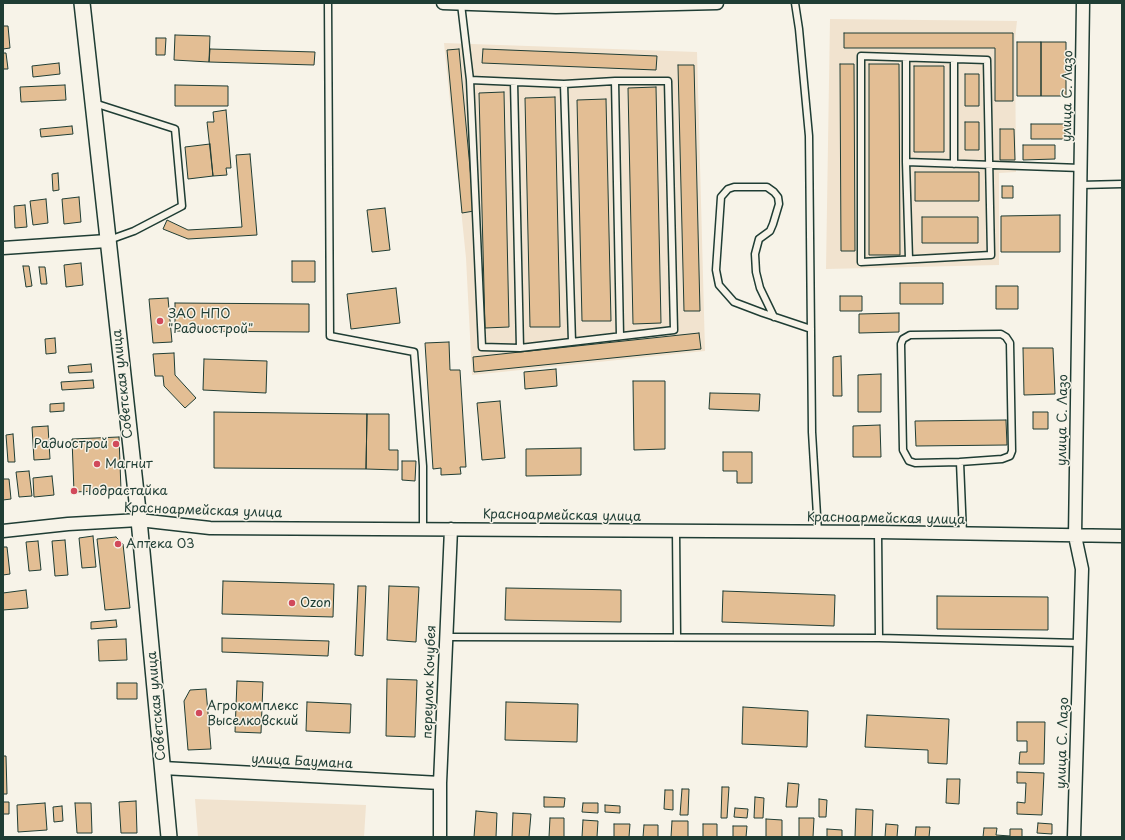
<!DOCTYPE html>
<html>
<head>
<meta charset="utf-8">
<style>
  body { margin:0 }
  #map { position:relative; width:1125px; height:840px; overflow:hidden; background:#f7f3e8; font-family:"Playpen Sans",sans-serif }
  canvas { display:block }
  .frame { position:absolute; inset:0; border:4px solid #1f3d34; pointer-events:none }
</style>
</head>
<body>
<div id="map">
<canvas width="1125" height="840"></canvas>
<div class="frame"></div>
</div>
<script>
const context = document.querySelector('canvas').getContext('2d');
context.lineJoin = 'round';
function fill(path, color) { context.fillStyle = color; context.fill(path, 'evenodd'); }
const toPath = rows => new Path2D(rows.map(r => 'M' + r).join(''));
function stroke(path, color, width, dash) { context.strokeStyle = color; context.lineWidth = width; context.lineCap = dash ? 'butt' : 'round'; context.setLineDash(dash || []); context.stroke(path); }
function drawText(font, color, halo, rows, align = 'center') {
  context.font = font + ' "Playpen Sans",sans-serif'; context.lineWidth = 3; context.setLineDash([]); context.textBaseline = 'middle'; context.strokeStyle = halo; context.fillStyle = color; for (const [text, x, y, turn = 0] of rows) {
    context.save(); context.translate(x, y); context.rotate((+turn || 0) * Math.PI / 180); context.textAlign = isNaN(turn) ? turn : align; if (halo) context.strokeText(text, 0, 0); context.fillText(text, 0, 0); context.restore();
  }
}
fill(toPath([
  [830,19,1017,21,1015,39,1016,172,999,173,999,265,826,269],
  [444,43,697,52,705,351,472,375,466,258],
  [195,799,366,805,364,837,198,837]
]), '#f1e3cf');
const building = toPath([
  [3,26,8,26,10,48,3,49,3,26],
  [844,33,1013,33,1013,101,995,101,995,48,844,48,844,33],
  [175,35,210,36,209,62,174,60,175,35],
  [156,38,166,38,165,55,156,55,156,38],
  [1017,42,1041,42,1041,96,1017,96,1017,42],
  [1041,42,1066,42,1066,96,1041,96,1041,42],
  [210,49,315,52,314,65,209,62,210,49],
  [459,49,474,211,462,213,447,50,459,49],
  [483,49,657,56,656,70,482,63,483,49],
  [3,53,6,53,8,69,3,69,3,53],
  [59,63,60,74,33,77,32,66,59,63],
  [840,64,854,64,855,251,841,251,840,64],
  [869,64,899,64,900,255,869,255,869,64],
  [678,65,694,65,700,311,684,311,678,65],
  [914,66,944,66,944,152,914,152,914,66],
  [965,74,979,74,979,106,965,106,965,74],
  [65,85,66,100,21,102,20,87,65,85],
  [175,85,228,86,228,106,175,106,175,85],
  [656,87,661,323,633,324,628,88,656,87],
  [504,92,509,327,485,328,479,93,504,92],
  [555,97,560,327,530,327,525,98,555,97],
  [606,99,611,321,582,321,577,100,606,99],
  [226,110,231,168,226,168,227,175,213,176,207,122,214,122,213,112,226,110],
  [965,122,979,122,979,150,965,150,965,122],
  [1031,124,1065,124,1065,139,1031,139,1031,124],
  [72,126,73,134,41,137,40,129,72,126],
  [1000,129,1014,129,1015,160,1000,160,1000,129],
  [210,144,213,176,188,179,185,147,210,144],
  [1023,145,1055,145,1055,159,1023,160,1023,145],
  [250,154,257,235,188,239,163,229,167,220,188,230,242,227,236,155,250,154],
  [915,172,979,172,979,201,915,201,915,172],
  [58,173,59,190,53,191,52,174,58,173],
  [1002,186,1013,186,1013,198,1002,198,1002,186],
  [79,197,81,222,64,224,62,199,79,197],
  [46,199,48,223,33,225,30,201,46,199],
  [25,205,27,227,15,228,14,206,25,205],
  [385,208,390,250,372,252,367,210,385,208],
  [1060,215,1060,252,1001,252,1001,216,1060,215],
  [922,217,978,217,978,243,922,243,922,217],
  [292,261,315,261,315,282,292,282,292,261],
  [81,263,83,285,66,287,64,265,81,263],
  [23,266,29,266,32,286,26,287,23,266],
  [39,267,45,267,47,284,41,284,39,267],
  [900,283,943,283,943,304,900,304,900,283],
  [996,286,1018,286,1018,309,996,309,996,286],
  [396,288,400,323,351,329,347,294,396,288],
  [840,296,862,296,862,311,840,311,840,296],
  [168,298,172,342,153,343,149,299,168,298],
  [175,303,309,304,309,332,175,331,175,303],
  [899,313,899,332,859,333,859,314,899,313],
  [699,333,701,349,474,372,473,357,699,333],
  [55,338,56,353,46,354,45,339,55,338],
  [449,342,450,370,460,370,466,467,460,467,461,474,441,475,441,468,433,469,425,343,449,342],
  [1023,348,1053,348,1055,394,1024,395,1023,348],
  [174,353,175,375,196,398,185,408,164,386,163,376,155,376,153,354,174,353],
  [841,356,842,396,833,396,833,357,841,356],
  [204,359,267,361,266,393,203,390,204,359],
  [91,364,92,372,69,373,68,366,91,364],
  [556,369,557,386,525,389,524,372,556,369],
  [881,374,881,412,858,412,858,375,881,374],
  [93,380,94,388,62,390,61,382,93,380],
  [633,381,665,381,665,449,634,450,633,381],
  [710,393,760,394,759,411,709,409,710,393],
  [500,401,505,458,482,460,477,403,500,401],
  [64,403,64,411,50,412,50,404,64,403],
  [214,412,367,414,366,469,214,468,214,412],
  [1033,412,1048,412,1048,429,1033,429,1033,412],
  [367,414,389,414,389,450,398,450,398,470,366,469,367,414],
  [1006,420,1007,445,916,446,915,421,1006,420],
  [880,425,881,457,853,457,853,426,880,425],
  [48,426,50,459,34,460,32,427,48,426],
  [13,434,15,462,8,462,6,435,13,434],
  [119,437,121,490,74,492,72,439,119,437],
  [581,448,581,475,526,476,526,449,581,448],
  [723,452,752,452,752,483,737,483,737,471,723,471,723,452],
  [402,461,416,461,415,481,402,480,402,461],
  [29,471,32,496,19,497,16,472,29,471],
  [52,476,54,495,34,497,33,478,52,476],
  [3,479,9,479,11,499,3,500,3,479],
  [93,536,96,567,82,568,79,538,93,536],
  [116,537,123,544,130,608,105,610,97,539,116,537],
  [65,540,68,575,55,576,52,541,65,540],
  [38,541,41,570,29,571,26,542,38,541],
  [3,547,7,547,10,574,3,575,3,547],
  [223,581,334,584,333,617,222,614,223,581],
  [358,586,366,586,363,656,355,655,358,586],
  [389,586,419,587,416,642,387,640,389,586],
  [506,588,621,590,621,622,505,620,506,588],
  [26,590,28,608,3,610,3,593,26,590],
  [723,591,835,595,834,626,722,622,723,591],
  [937,596,1048,597,1048,630,937,629,937,596],
  [116,620,117,627,91,629,91,622,116,620],
  [222,638,329,641,328,656,222,652,222,638],
  [126,639,127,660,99,661,98,640,126,639],
  [387,679,417,680,415,737,386,736,387,679],
  [237,681,263,682,261,733,235,732,237,681],
  [117,683,137,683,137,699,117,699,117,683],
  [206,689,211,749,188,750,184,701,190,690,206,689],
  [307,702,351,704,350,733,306,731,307,702],
  [506,702,578,704,577,742,505,740,506,702],
  [743,707,808,711,807,747,742,744,743,707],
  [867,715,949,719,947,764,928,763,928,750,865,747,867,715],
  [1017,722,1045,722,1044,764,1019,764,1020,752,1027,752,1027,741,1017,741,1017,722],
  [3,756,6,756,7,794,3,794,3,756],
  [1017,772,1044,773,1042,815,1017,814,1017,802,1025,803,1026,783,1017,783,1017,772],
  [947,779,960,779,959,804,946,803,947,779],
  [788,783,799,784,797,807,786,807,788,783],
  [722,787,729,787,727,818,721,818,722,787],
  [682,789,689,789,688,815,680,815,682,789],
  [665,790,673,790,673,810,664,809,665,790],
  [544,797,565,798,564,807,544,807,544,797],
  [755,797,764,798,763,818,754,818,755,797],
  [819,799,827,800,826,817,819,817,819,799],
  [136,801,137,833,121,833,119,802,136,801],
  [3,802,9,802,9,814,3,814,3,802],
  [45,803,47,830,18,832,17,805,45,803],
  [75,803,91,803,92,833,77,833,75,803],
  [583,803,598,803,598,813,582,812,583,803],
  [605,805,620,806,620,813,605,812,605,805],
  [62,806,63,821,54,822,53,807,62,806],
  [735,808,748,809,747,818,734,817,735,808],
  [856,809,873,810,872,837,855,837,856,809],
  [476,811,497,813,496,837,474,837,476,811],
  [513,813,531,814,529,837,512,837,513,813],
  [550,818,564,818,564,837,549,837,550,818],
  [799,818,814,818,813,837,799,837,799,818],
  [766,819,782,820,782,837,766,837,766,819],
  [583,820,598,821,597,837,582,837,583,820],
  [672,821,688,821,688,837,671,837,672,821],
  [1038,823,1052,824,1052,834,1037,833,1038,823],
  [614,824,630,824,629,837,614,837,614,824],
  [703,824,717,824,717,837,703,837,703,824],
  [886,824,898,825,897,837,885,837,886,824],
  [644,825,658,825,658,837,643,837,644,825],
  [733,826,747,826,746,837,733,837,733,826],
  [916,827,930,827,929,837,915,837,916,827],
  [984,828,997,828,996,835,1010,836,1010,829,1022,829,1022,837,983,837,984,828],
  [827,829,842,830,842,837,827,837,827,829]
]);
fill(building, '#e3be94');
stroke(building, '#1f3d34', 1);
const service = toPath([
  [328,3,330,336,414,352,423,466,423,529],
  [795,3,799,29,809,136,812,432,818,532],
  [461,4,470,80,482,347,520,348,674,330,668,81,615,81,564,84,470,80],
  [861,56,987,60,991,255,861,262,861,56],
  [906,58,906,162,909,259],
  [954,59,954,164],
  [615,81,620,336],
  [514,82,520,348],
  [564,84,572,342],
  [94,103,175,129,182,206,134,231,109,240],
  [906,162,1081,168],
  [1080,185,1122,184],
  [774,317,760,288,756,272,755,254,759,239,770,231,773,224,779,204,778,197,774,192,767,187,734,187,728,189,721,197,716,270,719,285,734,302,763,313,811,329],
  [960,462,1002,459,1010,456,1012,451,1010,343,1006,337,1001,334,910,335,903,339,901,344,903,450,909,461,915,463,960,462,963,534],
  [676,531,677,637],
  [878,532,879,638],
  [445,637,879,638,1080,643]
]);
const minor = toPath([
  [443,3,556,7,717,3],
  [3,248,107,241],
  [3,531,68,524,139,520,210,528,878,532,1122,536],
  [163,768,440,783],
  [440,837,440,783,451,529],
  [1074,837,1082,569,1075,536,1083,3]
]);
const tertiary = toPath([
  [82,3,139,520,169,837]
]);
stroke(service, '#1f3d34', 9);
stroke(minor, '#1f3d34', 15);
stroke(tertiary, '#1f3d34', 18);
stroke(service, '#f7f3e8', 6);
stroke(minor, '#f7f3e8', 12);
stroke(tertiary, '#f7f3e8', 15);
for (const [x, y, r, color] of [
  [160,321,4,"#d1495b"],
  [116,444,4,"#d1495b"],
  [97,464,4,"#d1495b"],
  [74,491,4,"#d1495b"],
  [118,544,4,"#d1495b"],
  [292,603,4,"#d1495b"],
  [199,713,4,"#d1495b"]
]) { const dot = new Path2D(); dot.arc(x, y, r, 0, 2 * Math.PI); context.fillStyle = color; context.fill(dot); stroke(dot, '#f7f3e8', 1.5); }
drawText('13px', '#1f3d34', '#f7f3e8', [
  ["улица С. Лазо",1068,96,-89],
  ["Советская улица",123,384,-96],
  ["улица С. Лазо",1063,420,-89],
  ["Красноармейская улица",203,511,2],
  ["Красноармейская улица",562,516,1],
  ["Красноармейская улица",886,519,1],
  ["переулок Кочубея",430,682,-88],
  ["Советская улица",157,706,-95],
  ["улица С. Лазо",1063,743,-88],
  ["улица Баумана",302,762,3]
]);
drawText('13px', '#1f3d34', '#f7f3e8', [
  ["ЗАО НПО",168,314],
  ["\"Радиострой\"",168,329],
  ["Радиострой",108,444,"right"],
  ["Магнит",105,464],
  ["Подрастайка",82,491],
  ["Аптека 03",126,544],
  ["Ozon",300,603],
  ["Агрокомплекс",207,706],
  ["Выселковский",207,721]
], 'left');
</script>
</body>
</html>
